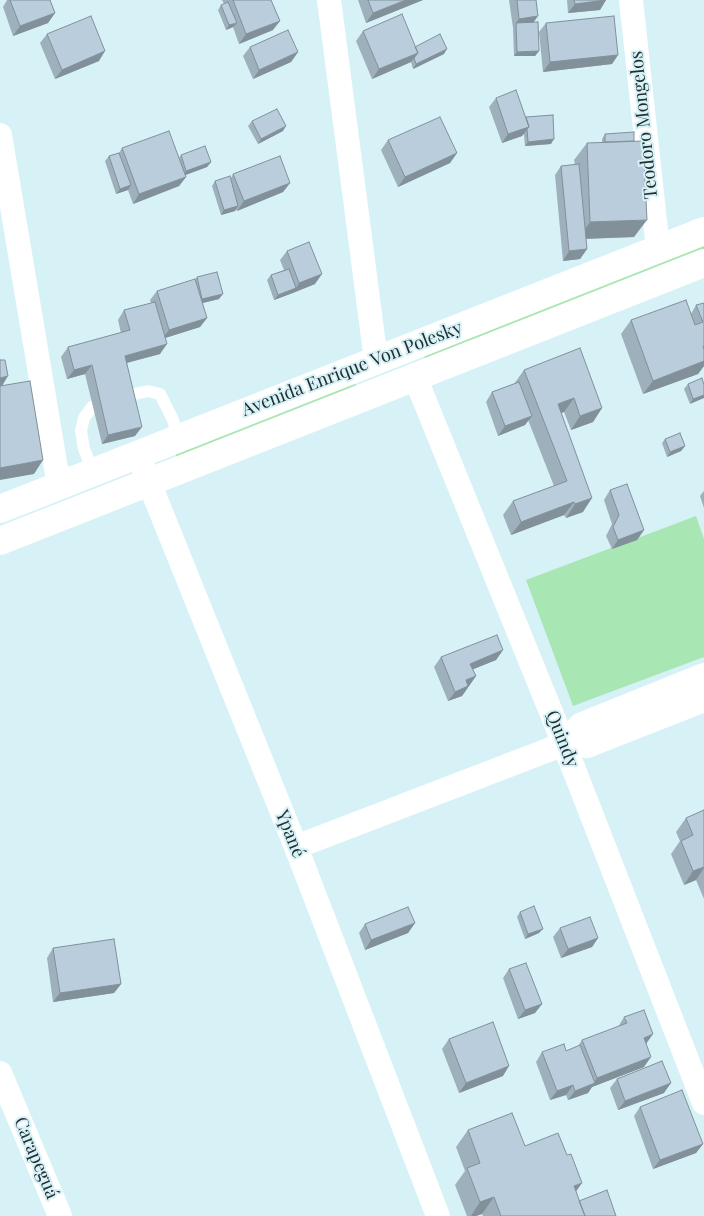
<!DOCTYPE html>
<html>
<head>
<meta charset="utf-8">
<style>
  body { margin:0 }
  canvas { display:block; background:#d6f2f7 }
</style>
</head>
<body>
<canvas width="704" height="1216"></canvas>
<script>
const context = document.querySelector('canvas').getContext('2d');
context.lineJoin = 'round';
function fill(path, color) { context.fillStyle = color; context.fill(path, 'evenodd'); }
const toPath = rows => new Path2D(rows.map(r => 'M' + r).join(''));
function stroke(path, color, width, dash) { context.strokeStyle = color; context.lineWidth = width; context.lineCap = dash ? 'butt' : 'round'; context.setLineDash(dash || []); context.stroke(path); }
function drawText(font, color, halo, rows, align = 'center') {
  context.font = font + ' "Playfair Display",serif'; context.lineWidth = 4; context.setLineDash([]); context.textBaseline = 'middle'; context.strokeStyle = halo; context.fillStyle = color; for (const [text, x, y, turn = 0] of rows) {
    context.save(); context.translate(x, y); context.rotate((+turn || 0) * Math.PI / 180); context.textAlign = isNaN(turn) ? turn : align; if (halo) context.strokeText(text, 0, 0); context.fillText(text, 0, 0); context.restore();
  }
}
fill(toPath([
  [704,245,704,250,425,358,424,356],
  [354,383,357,386,176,458,176,454],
  [696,516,704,539,704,657,573,706,526,580]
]), '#a8e6b3');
stroke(toPath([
  [126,396,148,391,160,394,173,420,178,437],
  [92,407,84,418,81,431,84,449,93,471]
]), '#fff', 12);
stroke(toPath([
  [329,0,376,360],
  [631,0,658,249],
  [0,135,59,486],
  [415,377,564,744,704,1103],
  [138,455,296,847,438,1216],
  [564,744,580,725,704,675],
  [296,847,564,744,587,746,704,700],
  [0,1073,60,1216]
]), '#fff', 24);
stroke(toPath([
  [0,509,704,231],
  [0,541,704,263]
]), '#fff', 28);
fill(toPath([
  [7,0,50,0,55,13,48,23,13,36,3,7],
  [222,0,271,0,273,30,239,44,233,27,226,30,218,10,221,5,224,4],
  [358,0,423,0,366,23],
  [509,0,536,0,534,22,539,51,535,56,514,56,513,28],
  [567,0,606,0,600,10,568,13],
  [546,23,618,55,612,64,543,72,539,32],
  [363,31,415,47,444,54,413,69,411,62,372,79,356,41],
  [47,34,99,61,55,79,40,43],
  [250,47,298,52,291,62,253,79,243,56],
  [496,98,526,118,551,144,525,146,524,134,522,136,502,143,489,107],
  [252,121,283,131,258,144,248,126],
  [605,134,634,237,586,239,587,249,580,259,563,261,555,175,561,166,575,165,574,160,587,143,602,143,602,139],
  [388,140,457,153,450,163,398,187,381,150],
  [122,148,179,158,181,155,211,162,207,167,185,175,186,177,179,186,133,204,128,190,116,194,105,161,109,156,119,153],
  [233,174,290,183,283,192,237,211,236,209,235,211,221,215,212,186,215,181,231,178],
  [287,251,315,284,274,300,267,280,271,275,284,270,280,260],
  [197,277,219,299,202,303,207,318,200,327,165,338,160,354,127,363,135,436,102,444,85,374,67,379,61,357,68,347,121,333,118,320,124,310,151,303,150,300,157,291,195,280],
  [704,303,704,366,698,374,643,394,621,334,631,320,691,314,696,305],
  [524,370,602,408,593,422,571,430,564,412,561,413,583,512,566,518,564,515,511,535,503,515,513,501,554,486,528,420,525,425,498,436,486,402,492,392,514,384],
  [688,384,704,385,690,404,684,389],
  [665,439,685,446,681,451,667,457,662,443],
  [610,490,644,530,637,540,612,549,606,536,612,524,604,500],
  [704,491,704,508,700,496],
  [503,650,496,660,473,669,476,676,462,696,448,701,434,667,441,657],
  [704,810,704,899,696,880,684,885,671,854,680,841,676,832,686,818],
  [520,912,539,933,525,939,517,917],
  [415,923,408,933,365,950,359,933,365,924],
  [560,928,598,938,592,947,561,958,553,937],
  [53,948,121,984,114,993,53,1002,47,958],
  [509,969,542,1004,535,1013,518,1019,503,978],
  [624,1017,646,1044,644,1067,592,1087,588,1093,568,1100,566,1095,550,1100,536,1062,542,1052,566,1051,578,1046,582,1040,618,1027],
  [449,1039,503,1076,459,1093,442,1049],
  [617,1079,664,1093,618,1110,610,1088],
  [640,1107,703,1144,696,1153,653,1169,634,1116],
  [468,1130,525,1146,576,1192,579,1201,616,1216,483,1216,482,1214,476,1216,467,1216,455,1185,465,1171,456,1147]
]), '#9fb0bd');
fill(toPath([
  [406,0,423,0,366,23,373,13],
  [606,0,600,10,568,13,575,4],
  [55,13,48,23,13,36,20,26],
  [538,16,531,26,516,23,519,19],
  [280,21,273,30,239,44,246,34],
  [237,23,233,27,226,30,229,25],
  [447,49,444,54,413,69,416,64],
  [105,51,99,61,55,79,62,70],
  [539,51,535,56,514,56,517,52],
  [298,52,291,62,253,79,259,70],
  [418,53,411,62,372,79,379,69],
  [618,55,612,64,543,72,550,62],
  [286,126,283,131,258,144,261,139],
  [529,127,522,136,502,143,508,134],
  [554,139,551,144,525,146,528,142],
  [457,153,450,163,398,187,405,177],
  [211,162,207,167,183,176,186,171],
  [186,177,179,186,133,204,139,194],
  [290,183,283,192,237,211,244,201],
  [131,185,128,190,116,194,120,189],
  [238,206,235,211,221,215,224,210],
  [647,220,634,237,578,239,590,222],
  [587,249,580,259,563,261,569,251],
  [322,274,315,284,293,293,299,283],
  [296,288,293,293,274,300,278,295],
  [223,294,219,299,199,304,202,299],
  [207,318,200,327,162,339,169,330],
  [167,344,160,354,118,365,125,356],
  [704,361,704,366,698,374,643,394,653,381],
  [92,365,85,374,67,379,74,370],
  [8,376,2,386,0,386,0,378],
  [704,395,704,398,690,404,693,399],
  [574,398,564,412,548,418,558,404],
  [602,408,593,422,571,430,580,416],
  [532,416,525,425,498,436,505,426],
  [142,427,135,436,102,444,108,435],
  [685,446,681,451,667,457,670,452],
  [43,460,34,474,0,480,0,468],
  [592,498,583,512,566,518,575,504],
  [574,502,564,515,511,535,521,522],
  [644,530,637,540,612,549,618,540],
  [503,650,496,660,464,673,470,664],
  [476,676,462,696,448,701,455,692,466,680],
  [704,867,704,868,696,880,684,885,693,871],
  [415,923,408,933,365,950,371,940],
  [543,929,539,933,525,939,528,934],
  [598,938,592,947,561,958,568,949],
  [121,984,114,993,53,1002,60,993],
  [542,1004,535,1013,518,1019,525,1010],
  [653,1034,646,1044,637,1047,644,1038],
  [651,1057,644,1067,592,1087,588,1093,568,1100,575,1091,593,1084,597,1078],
  [509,1066,503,1076,459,1093,466,1083],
  [671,1083,664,1093,618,1110,625,1101],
  [573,1085,566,1095,550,1100,557,1091],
  [703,1144,696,1153,653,1169,660,1160],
  [582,1183,570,1200,574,1186],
  [494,1197,482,1214,476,1216,471,1216,480,1202]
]), '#82909a');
const building = toPath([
  [10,0,50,0,55,13,20,26,10,0],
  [233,0,271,0,280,21,246,34,233,0],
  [368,0,406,0,373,13,368,0],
  [517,0,536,0,538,16,519,19,517,0],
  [574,0,606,0,575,4,574,0],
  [228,2,237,23,229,25,221,5,228,2],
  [402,14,418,53,379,69,363,31,402,14],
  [91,16,105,51,62,70,47,34,91,16],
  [614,16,618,55,550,62,546,23,614,16],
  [538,22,539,51,517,52,516,23,538,22],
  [288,30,298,52,259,70,250,47,288,30],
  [440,34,447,49,416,64,414,58,418,53,415,47,440,34],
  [516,90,529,127,508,134,496,98,516,90],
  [277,109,286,126,261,139,252,121,277,109],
  [553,115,554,139,528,142,527,129,529,127,526,117,553,115],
  [440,117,457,153,405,177,388,140,440,117],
  [169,131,186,177,139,194,122,148,169,131],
  [634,132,634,141,605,142,605,134,634,132],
  [643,141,647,220,590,222,587,143,643,141],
  [205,146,211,162,186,171,181,155,205,146],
  [119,153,131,185,120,189,109,156,119,153],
  [280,156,290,183,244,201,233,174,280,156],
  [579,164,587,249,569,251,561,166,579,164],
  [230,176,238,206,224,210,215,181,230,176],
  [309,242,322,274,299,283,287,251,309,242],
  [289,269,296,288,278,295,271,275,289,269],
  [217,272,223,294,202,299,197,277,217,272],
  [195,279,207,318,169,330,157,291,195,279],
  [686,300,695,325,703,322,696,305,704,303,704,346,703,346,704,350,704,361,653,381,631,320,686,300],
  [155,302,167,344,125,356,142,427,108,435,92,365,74,370,68,347,130,330,124,310,155,302],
  [580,348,602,408,580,416,574,398,558,404,592,498,575,504,574,502,521,522,513,501,567,481,524,370,580,348],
  [0,360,5,360,8,376,0,378,0,360],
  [702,378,704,385,704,395,693,399,688,384,702,378],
  [30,381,43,460,0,468,0,386,30,381],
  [519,382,532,416,505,426,492,392,519,382],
  [680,433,685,446,670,452,665,439,680,433],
  [627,484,644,530,618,540,613,527,619,515,610,490,627,484],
  [497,635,503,650,470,664,476,676,466,680,468,686,455,692,441,657,497,635],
  [704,810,704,867,693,871,681,841,693,835,686,818,704,810],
  [534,906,543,929,528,934,520,912,534,906],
  [408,907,415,923,371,940,365,924,408,907],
  [590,917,598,938,568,949,560,928,590,917],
  [114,939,121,984,60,993,53,948,114,939],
  [526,963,542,1004,525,1010,509,969,526,963],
  [644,1010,653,1034,644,1038,651,1057,597,1078,582,1040,627,1023,624,1017,644,1010],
  [493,1022,509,1066,466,1083,449,1039,493,1022],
  [564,1044,566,1051,580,1045,595,1083,575,1091,573,1085,557,1091,542,1052,564,1044],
  [662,1061,671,1083,625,1101,617,1079,662,1061],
  [682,1090,703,1144,660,1160,640,1107,682,1090],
  [512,1113,525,1146,558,1133,567,1155,571,1154,582,1183,574,1186,585,1216,501,1216,494,1197,480,1202,467,1168,480,1163,468,1130,512,1113],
  [607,1190,616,1216,585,1216,579,1201,607,1190]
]);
fill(building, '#b9cddc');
stroke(building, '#82909a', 1);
drawText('18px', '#232e30', '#d6f2f7', [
  ["Teodoro Mongelos",644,125,-96],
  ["Avenida Enrique Von Polesky",352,369,-21],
  ["Quindy",562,739,68],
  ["Ypané",290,834,68],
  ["Carapeguá",36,1158,67]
]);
</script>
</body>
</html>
